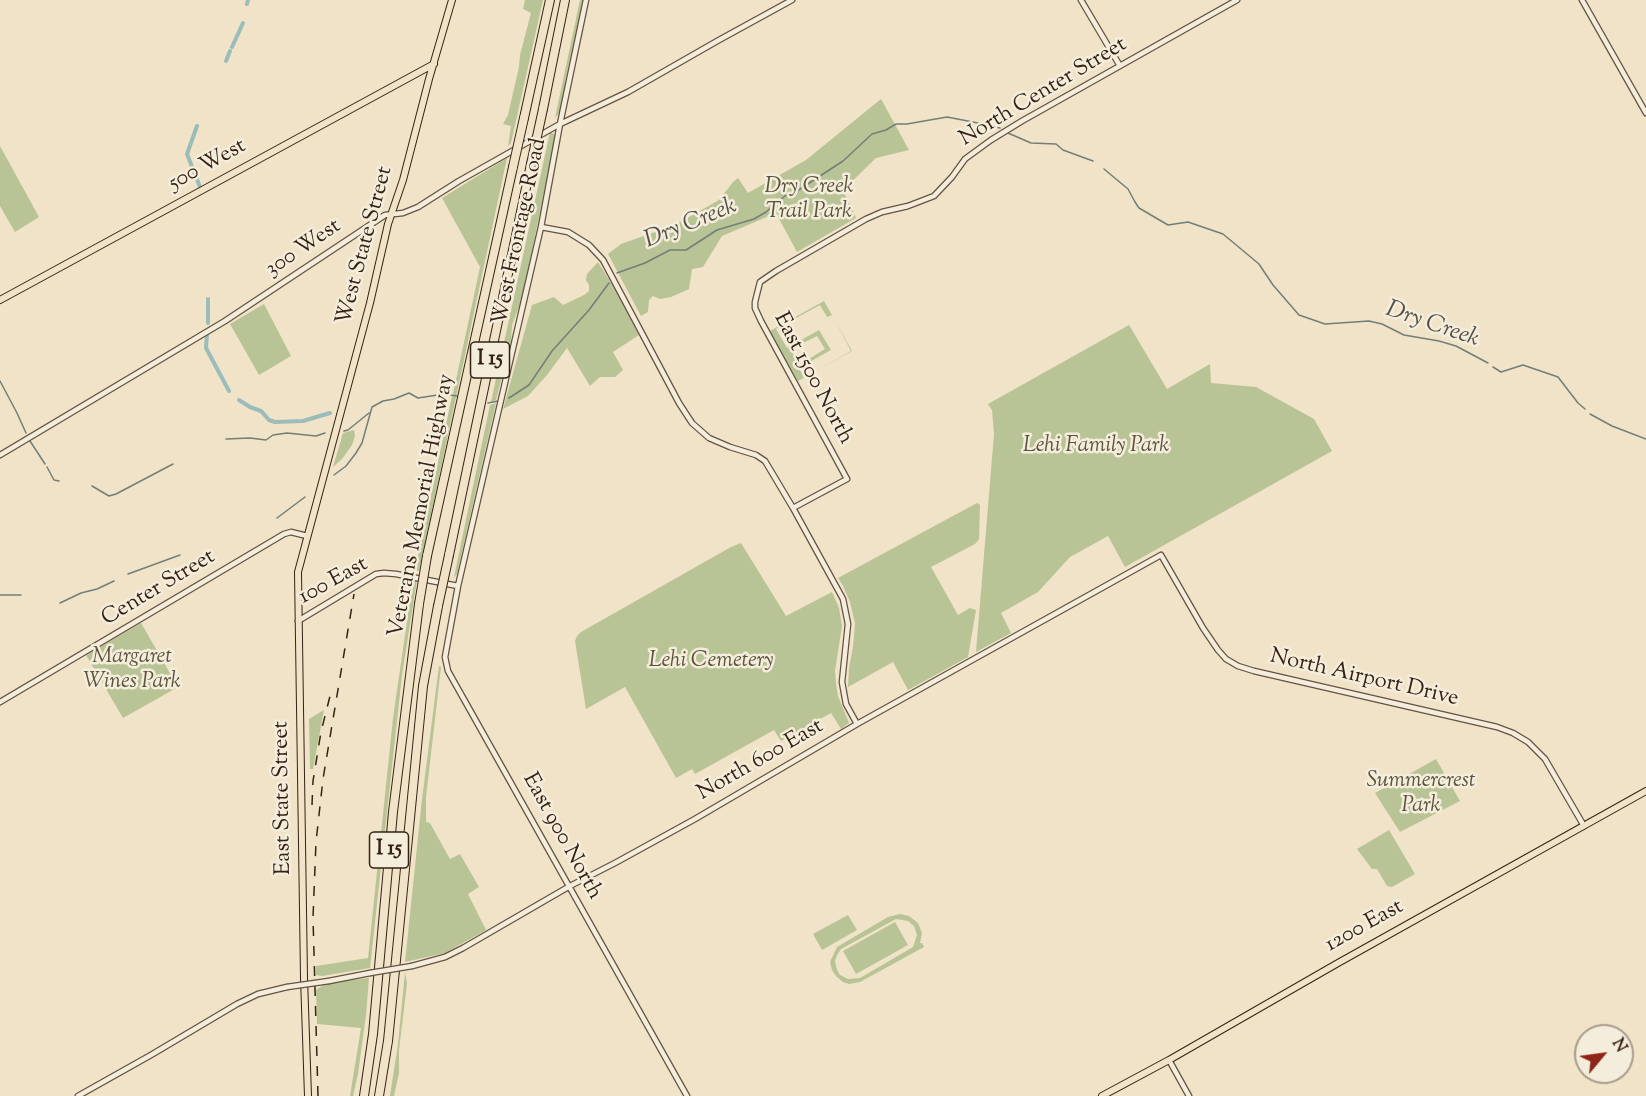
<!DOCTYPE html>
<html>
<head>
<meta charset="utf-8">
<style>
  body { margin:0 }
  #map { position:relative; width:1646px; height:1096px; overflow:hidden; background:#f0e3c7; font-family:"Sorts Mill Goudy",serif }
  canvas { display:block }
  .north { position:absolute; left:1574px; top:1024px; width:60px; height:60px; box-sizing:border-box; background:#f5eddb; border:2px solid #a89c8c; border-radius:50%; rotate:61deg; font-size:16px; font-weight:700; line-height:24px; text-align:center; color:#352215 }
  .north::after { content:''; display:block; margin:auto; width:21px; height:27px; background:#8f2418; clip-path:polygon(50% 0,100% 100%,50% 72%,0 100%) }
</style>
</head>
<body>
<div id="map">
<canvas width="1646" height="1096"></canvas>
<div class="north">N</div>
</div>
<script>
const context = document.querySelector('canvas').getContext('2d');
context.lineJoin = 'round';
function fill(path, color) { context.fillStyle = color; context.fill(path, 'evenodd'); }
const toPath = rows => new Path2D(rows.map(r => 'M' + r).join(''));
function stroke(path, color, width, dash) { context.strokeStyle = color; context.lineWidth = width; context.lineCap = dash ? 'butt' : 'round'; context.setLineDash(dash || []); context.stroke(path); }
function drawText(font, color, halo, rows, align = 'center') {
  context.font = font + ' "Sorts Mill Goudy",serif'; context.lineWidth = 5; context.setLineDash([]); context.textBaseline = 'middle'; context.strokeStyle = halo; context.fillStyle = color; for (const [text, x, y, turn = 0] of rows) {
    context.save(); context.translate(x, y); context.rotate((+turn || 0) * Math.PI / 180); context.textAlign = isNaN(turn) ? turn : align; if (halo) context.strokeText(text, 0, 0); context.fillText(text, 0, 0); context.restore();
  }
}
fill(toPath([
  [525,0,543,0,511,143,508,146,511,126,503,124,508,115,519,67,520,55,531,13,523,9],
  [580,0,583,0,566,77,560,112,555,118],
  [881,99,909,150,876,158,843,190,856,218,797,252,776,213,722,236,703,267,692,269,689,289,671,297,660,299,653,296,649,300,648,312,641,316,608,254,621,244,675,225,719,200,733,182,738,178,748,193,806,160],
  [550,132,556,135,522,299,512,325,511,341,496,400,491,402],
  [0,146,39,217,15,232,0,206],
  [507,158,419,571,415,570,452,396,455,395,453,394,480,267,442,198],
  [598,262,616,291,639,335,613,352,623,370,615,377,600,377,590,386,567,348,547,375,528,396,503,409,532,305,554,297,563,305,584,295,589,291,589,285,586,280,587,274],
  [824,301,852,351,798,381,770,331],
  [820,305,827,317,832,315,851,351,804,378,799,368,831,350,819,330,787,348,776,329],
  [817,336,825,349,804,362,796,360,793,355,795,347],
  [264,304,291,356,259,375,230,324],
  [1129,325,1167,389,1210,364,1211,383,1256,387,1314,419,1332,451,1125,567,1108,536,1070,557,1038,592,1001,613,1011,633,976,652,994,434,992,410,988,404],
  [496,403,457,574,454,577,490,405],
  [354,430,355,436,352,445,342,459,333,467,343,433],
  [977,503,980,505,979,539,975,544,931,567,958,615,970,608,976,610,968,657,908,690,893,662,848,687,849,668,853,647,855,623,850,602,843,586,838,578],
  [741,543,786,616,832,592,839,608,842,626,835,671,836,684,838,696,849,723,841,729,831,713,781,741,774,730,695,774,692,769,676,778,625,687,586,709,575,641,577,636,581,632,731,547],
  [413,580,417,580,402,675,370,968,322,976,316,975,316,966,368,958,393,718],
  [141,623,178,687,123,718,86,655],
  [439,666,441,667,426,797,426,822,430,823,450,859,460,854,479,887,468,894,486,930,445,953,405,962,422,799],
  [324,710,313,769,310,769,309,719],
  [1436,759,1460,801,1400,832,1375,793],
  [1389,830,1415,874,1392,887,1387,886,1377,869,1372,869,1357,849],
  [900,914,909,916,918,923,922,933,920,943,922,943,924,947,860,982,849,984,843,982,836,976,832,970,830,962,837,947,888,917],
  [896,919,908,921,914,926,917,935,913,947,860,978,848,979,840,975,837,970,835,961,837,955,841,949],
  [848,915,857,930,822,950,813,934],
  [895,922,908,945,856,974,843,951],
  [405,972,407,984,399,1050,399,1073,394,1096,390,1096,398,1044],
  [369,978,366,1015,358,1074,353,1096,350,1096,361,1028,317,1024,316,990,326,983]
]), '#b8c496');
stroke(toPath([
  [1008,133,1031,143,1056,144,1063,150,1093,161],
  [1104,169,1128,189,1135,202,1139,208,1168,225,1188,222,1223,234,1259,264,1273,285,1299,315,1325,324,1369,321,1382,324,1404,335,1439,341,1456,346,1488,363],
  [617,273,645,263,670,250,686,250,717,230,754,219,766,212,785,196,797,191,843,161,872,134,886,130,896,124,907,124,947,117,973,122,1000,128],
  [1493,367,1501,372,1523,365,1558,377,1578,403,1585,409],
  [0,381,17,413,26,433],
  [509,398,529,385,552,351,589,310,609,283],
  [488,403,498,401],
  [1590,414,1612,426,1646,439],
  [344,431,348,430,369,413],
  [226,439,250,438,266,440,273,435,287,433,316,436,325,433],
  [30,441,45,464],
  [47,467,54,480,59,481],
  [334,475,346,466,356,453,362,443,372,407,383,401,394,399,409,393,418,398,444,394,457,396],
  [92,486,109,496,116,494,173,464],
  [277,518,305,497],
  [128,574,180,555],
  [0,595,21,595],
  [60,603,81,593,97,589,114,581]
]), '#727f78', 1.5);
stroke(toPath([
  [247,4,248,0],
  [232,47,243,23],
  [226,61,230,51],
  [197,126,187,154,200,187],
  [208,299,208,323],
  [207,334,206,348,229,391],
  [239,400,250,407,261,411,269,420,275,422,303,421,330,413]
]), '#9bbdba', 4);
const minor = toPath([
  [586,0,560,124,541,227,458,586,445,657,448,671,687,1096],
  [1081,0,1120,66],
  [1582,0,1646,113],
  [541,227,568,232,589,245,603,260,679,403,692,423,709,438,730,447,756,455,765,461,793,508,843,599,848,624,842,682,846,704,857,724],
  [0,455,225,321,385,215,403,213,418,207,459,181,560,124,628,92,719,40,792,0],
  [793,508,847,479,761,321,755,308,755,302,760,282,776,271,866,219,882,212,908,206,934,196,952,177,965,159,991,140,1022,121,1237,0],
  [298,621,376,574,384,573,396,574,458,586],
  [0,702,284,534,291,532,307,536],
  [412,966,445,957,463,948,570,886,615,863,695,819,857,724,1161,555,1203,628,1218,650,1226,659,1238,666,1254,671,1497,727,1513,733,1528,742,1545,759,1584,826],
  [329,981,370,973],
  [1169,1060,1189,1096],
  [78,1096,151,1055,237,1004,258,994,287,987]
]);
const major = toPath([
  [0,300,434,64],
  [308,1096,304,978,298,572,370,303,388,224,403,180,429,79,452,0],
  [1102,1096,1169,1060,1338,963,1646,791]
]);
const highway = toPath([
  [543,109,565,0],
  [524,118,550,0],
  [449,555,531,164],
  [427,556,513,167],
  [364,1096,373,1034,393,812,419,604],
  [379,1096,388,1041,423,686,438,606]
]);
stroke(minor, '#645242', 7);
stroke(major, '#352215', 8);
stroke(highway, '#352215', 10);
stroke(minor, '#f5eddb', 4.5);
stroke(major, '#f0e3c7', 6);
stroke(highway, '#f0e3c7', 8);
stroke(toPath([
  [312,805,313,781,321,732,330,696],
  [318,1096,313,918,316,842,323,779,354,594]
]), '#352215', 1.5, [10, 10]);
const minorBridge = toPath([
  [370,973,412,966],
  [287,987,329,981]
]);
const highwayBridge = toPath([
  [531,164,543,109],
  [513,167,524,118],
  [419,604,427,556],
  [438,606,449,555]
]);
stroke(minorBridge, '#645242', 7, []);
stroke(highwayBridge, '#352215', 10, []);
stroke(minorBridge, '#f5eddb', 4.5);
stroke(highwayBridge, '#f0e3c7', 8);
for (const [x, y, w] of [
  [490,360,39],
  [389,850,39]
]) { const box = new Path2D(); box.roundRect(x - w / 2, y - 18, w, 36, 4.5); context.fillStyle = '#f5eddb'; context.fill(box); stroke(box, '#352215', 1.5); }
drawText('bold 21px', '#352215', null, [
  ["I 15",490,360],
  ["I 15",389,850]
]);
drawText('22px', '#352215', '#f5eddb', [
  ["North Center Street",1044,93,-31],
  ["500 West",208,166,-29],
  ["West Frontage Road",521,232,-78],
  ["West State Street",366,246,-75],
  ["300 West",304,249,-34],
  ["East 1500 North",812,379,62],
  ["Veterans Memorial Highway",423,506,-79],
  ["100 East",334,582,-29],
  ["Center Street",159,589,-31],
  ["North Airport Drive",1364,679,13],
  ["North 600 East",761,761,-30],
  ["East State Street",284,798,-91],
  ["East 900 North",561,837,61],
  ["1200 East",1365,927,-29]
]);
drawText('italic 22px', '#5c533c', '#f5eddb', [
  ["Dry Creek",809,188],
  ["Trail Park",809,213],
  ["Lehi Family Park",1096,447],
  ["Margaret",132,658],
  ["Wines Park",132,683],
  ["Lehi Cemetery",711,662],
  ["Summercrest",1421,782],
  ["Park",1421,807]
]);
drawText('italic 24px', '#545047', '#f5eddb', [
  ["Dry Creek",691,225,-22],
  ["Dry Creek",1432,326,19]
]);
</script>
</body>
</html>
